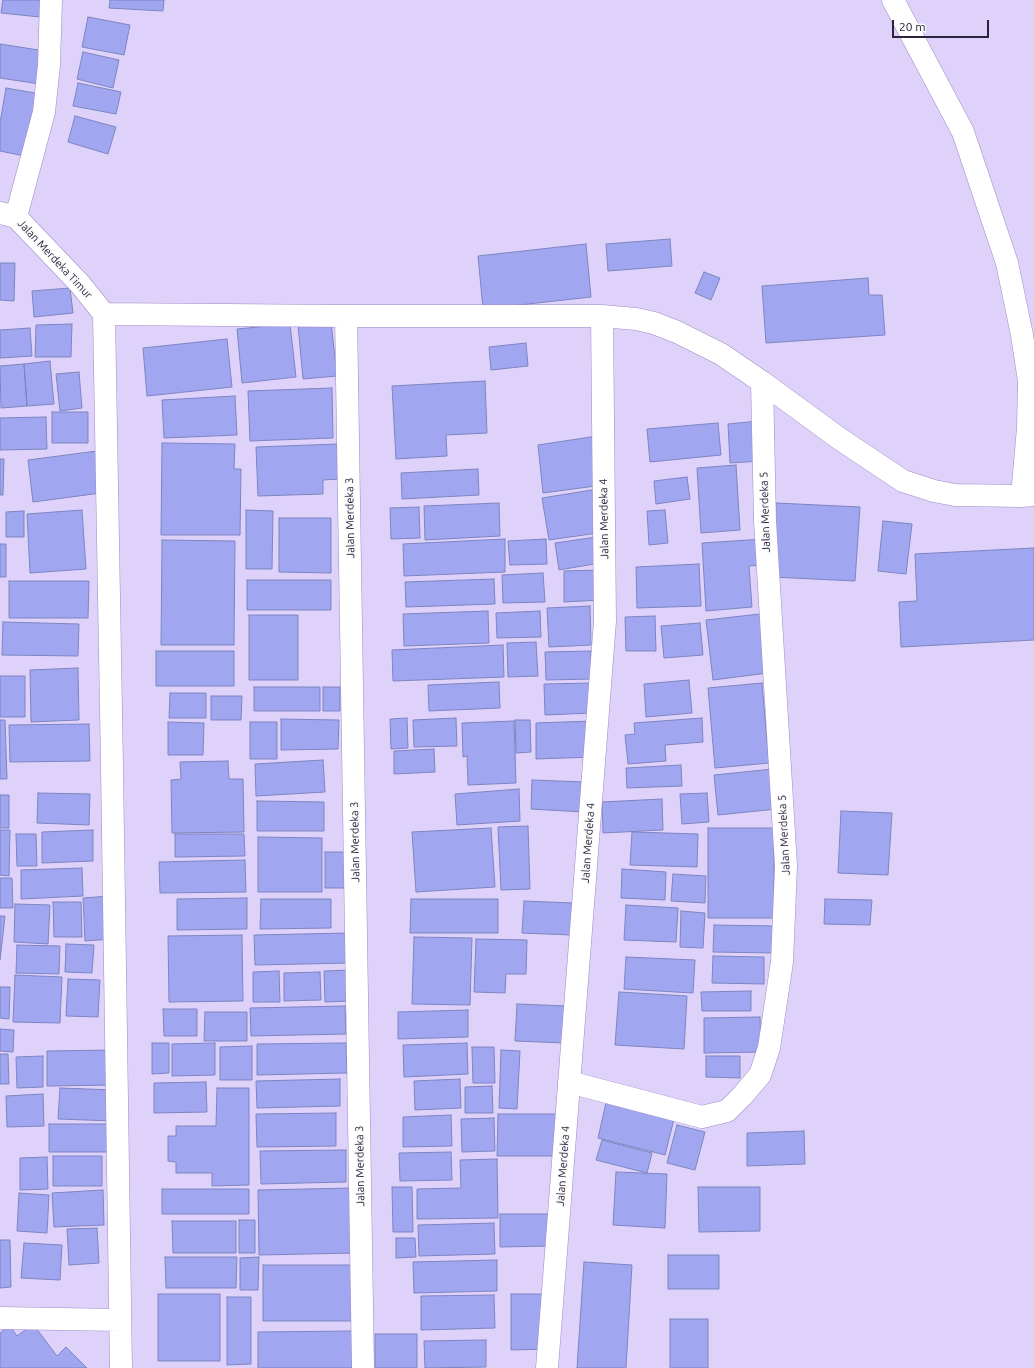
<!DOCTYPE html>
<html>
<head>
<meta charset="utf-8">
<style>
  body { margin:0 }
  #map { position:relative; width:1034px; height:1368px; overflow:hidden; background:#ded2fa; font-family:Ubuntu,sans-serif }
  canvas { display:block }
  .scale { position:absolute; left:892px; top:20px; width:97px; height:18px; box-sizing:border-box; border:2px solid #2b223b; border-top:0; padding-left:5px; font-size:12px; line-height:14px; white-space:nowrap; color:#2b223b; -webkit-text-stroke:3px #fafafa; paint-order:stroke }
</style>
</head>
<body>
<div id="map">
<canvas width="1034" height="1368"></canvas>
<div class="scale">20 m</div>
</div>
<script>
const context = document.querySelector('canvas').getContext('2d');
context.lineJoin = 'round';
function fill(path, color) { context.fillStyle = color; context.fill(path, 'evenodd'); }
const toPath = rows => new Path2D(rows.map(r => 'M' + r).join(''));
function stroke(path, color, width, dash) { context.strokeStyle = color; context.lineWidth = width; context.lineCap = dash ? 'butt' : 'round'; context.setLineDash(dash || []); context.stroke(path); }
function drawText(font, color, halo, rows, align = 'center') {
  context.font = font + ' Ubuntu,sans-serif'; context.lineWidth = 3; context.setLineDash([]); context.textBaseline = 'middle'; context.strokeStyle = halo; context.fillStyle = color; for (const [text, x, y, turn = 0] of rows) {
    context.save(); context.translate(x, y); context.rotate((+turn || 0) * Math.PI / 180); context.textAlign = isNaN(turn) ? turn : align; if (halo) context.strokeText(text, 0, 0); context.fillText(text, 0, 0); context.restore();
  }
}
const building = toPath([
  [3,0,42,0,40,17,1,13,3,0],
  [110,0,164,0,163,11,109,8,110,0],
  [88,17,130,25,124,55,82,47,88,17],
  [0,44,45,51,40,84,0,78,0,44],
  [83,52,119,60,113,88,77,79,83,52],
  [78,83,121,92,116,114,73,106,78,83],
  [6,88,41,94,29,157,0,151,0,123,6,88],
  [75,116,116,127,108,154,68,142,75,116],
  [670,239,672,266,608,271,606,244,670,239],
  [586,244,591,297,483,309,478,256,586,244],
  [0,263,15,263,14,301,0,300,0,263],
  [704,272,720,278,711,300,695,293,704,272],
  [868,278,869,295,882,295,885,335,766,343,762,286,868,278],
  [70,288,73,313,34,317,32,291,70,288],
  [331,322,337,376,303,379,298,325,331,322],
  [72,324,71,357,35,357,36,325,72,324],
  [290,324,296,377,242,383,237,329,290,324],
  [30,328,32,356,0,358,0,330,30,328],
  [227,339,232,387,147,396,143,348,227,339],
  [526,343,528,366,491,370,489,347,526,343],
  [50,361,54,404,27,406,24,364,50,361],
  [24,364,27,406,1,408,0,366,24,364],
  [79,372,82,408,60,411,56,374,79,372],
  [485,381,487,433,446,435,447,456,396,459,392,386,485,381],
  [332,388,333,438,250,441,248,391,332,388],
  [235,396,237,435,164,438,162,400,235,396],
  [52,412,88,412,88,443,52,443,52,412],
  [46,417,47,449,0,450,0,418,46,417],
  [759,421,762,461,730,463,728,424,759,421],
  [718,423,721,455,650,462,647,429,718,423],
  [597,436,603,485,543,493,538,445,597,436],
  [162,443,235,444,234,469,241,469,240,535,161,535,162,443],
  [337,444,339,479,323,480,323,494,258,496,256,447,337,444],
  [97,451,101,493,33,502,28,460,97,451],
  [0,459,4,459,3,495,0,495,0,459],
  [736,465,740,530,701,533,697,468,736,465],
  [478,469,479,495,402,499,401,473,478,469],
  [687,477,690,499,656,504,654,481,687,477],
  [592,490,598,533,549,540,542,498,592,490],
  [499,503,500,536,425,540,424,506,499,503],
  [776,503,860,507,855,581,772,577,776,503],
  [419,507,420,538,391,539,390,508,419,507],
  [82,510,86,569,30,573,27,514,82,510],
  [246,510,273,511,272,569,246,569,246,510],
  [665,510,668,543,649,545,647,511,665,510],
  [24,511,24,537,6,537,6,512,24,511],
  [279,518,331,518,331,573,279,572,279,518],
  [883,521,912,524,906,574,878,571,883,521],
  [596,537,600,563,559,570,555,543,596,537],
  [505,539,505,572,404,576,403,544,505,539],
  [546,539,547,564,510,565,508,541,546,539],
  [764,539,765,565,749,566,752,607,706,611,702,543,764,539],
  [162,540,235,541,234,645,161,645,162,540],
  [0,544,6,544,6,577,0,577,0,544],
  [1034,548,1034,640,901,647,899,602,917,601,915,554,1034,548],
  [699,564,701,606,637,608,636,567,699,564],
  [600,570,601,600,564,602,564,571,600,570],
  [543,573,545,602,503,603,502,575,543,573],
  [494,579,495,604,406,607,405,582,494,579],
  [247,580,331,580,331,610,247,610,247,580],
  [9,581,89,581,88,618,9,618,9,581],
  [590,606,591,645,549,647,547,608,590,606],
  [488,611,489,643,404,646,403,614,488,611],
  [540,611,541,637,497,638,496,613,540,611],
  [760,614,768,673,713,680,706,620,760,614],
  [249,615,298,615,298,680,249,680,249,615],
  [655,616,656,651,626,651,625,617,655,616],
  [3,622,79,624,78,656,2,655,3,622],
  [700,623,703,655,664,658,661,626,700,623],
  [536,642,538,676,508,677,507,643,536,642],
  [503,645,504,677,393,681,392,650,503,645],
  [156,651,234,651,234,686,156,686,156,651],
  [591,651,592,679,546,680,545,652,591,651],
  [78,668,79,720,31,722,30,670,78,668],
  [0,676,25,676,25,717,0,717,0,676],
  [689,680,692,713,646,717,644,684,689,680],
  [499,682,500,708,429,711,428,685,499,682],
  [591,683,592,713,545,715,544,684,591,683],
  [762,683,769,763,715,768,708,688,762,683],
  [254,687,320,687,320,711,254,711,254,687],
  [323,687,340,687,340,711,323,711,323,687],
  [170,693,206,693,206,718,169,718,170,693],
  [211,696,242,696,241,720,211,720,211,696],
  [407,718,408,748,391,749,390,719,407,718],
  [456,718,457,746,414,747,413,720,456,718],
  [702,718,703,742,665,745,666,761,628,764,625,735,635,734,634,723,702,718],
  [281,719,339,720,338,749,281,750,281,719],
  [0,720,5,720,7,779,0,779,0,720],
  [515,720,530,720,531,752,516,753,515,720],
  [514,721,516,783,468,785,467,756,463,757,462,723,514,721],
  [592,721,593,757,536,759,536,723,592,721],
  [168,722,204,723,203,755,168,755,168,722],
  [250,722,277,722,277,759,250,759,250,722],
  [89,724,90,761,10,762,9,725,89,724],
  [434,749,435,772,394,774,394,751,434,749],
  [323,760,325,792,256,796,255,764,323,760],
  [228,761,229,779,243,779,244,832,172,833,171,780,181,779,180,762,228,761],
  [681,765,682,786,627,788,626,768,681,765],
  [773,769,777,809,718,815,714,775,773,769],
  [532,780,585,782,583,812,531,809,532,780],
  [519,789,520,821,457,825,455,794,519,789],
  [38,793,90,794,89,825,37,823,38,793],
  [707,793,709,822,682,824,680,794,707,793],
  [0,795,9,795,9,828,0,828,0,795],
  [662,799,663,830,603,833,602,802,662,799],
  [257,801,324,802,324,831,257,831,257,801],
  [841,811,892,813,888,875,838,873,841,811],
  [528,826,530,889,501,890,498,827,528,826],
  [491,828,495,887,416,892,412,832,491,828],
  [708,828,774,828,774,918,708,918,708,828],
  [0,830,10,830,9,876,0,875,0,830],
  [93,830,93,861,42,863,42,832,93,830],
  [632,832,698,834,697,867,630,865,632,832],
  [16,834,36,834,37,866,17,866,16,834],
  [175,834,244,834,245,856,175,857,175,834],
  [258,837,322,838,322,892,258,892,258,837],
  [325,852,348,852,347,888,325,888,325,852],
  [245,860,246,892,160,893,159,862,245,860],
  [82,868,83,896,21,899,21,870,82,868],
  [622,869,666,872,665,900,621,898,622,869],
  [673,874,706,876,705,903,671,901,673,874],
  [0,878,12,878,13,908,0,908,0,878],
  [110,896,113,939,85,941,83,898,110,896],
  [247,898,247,929,177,930,177,899,247,898],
  [261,899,331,899,331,928,260,929,261,899],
  [411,899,498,899,498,933,410,933,411,899],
  [825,899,872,900,870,925,824,924,825,899],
  [524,901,573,903,571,935,522,933,524,901],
  [53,902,81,902,82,937,54,937,53,902],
  [15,904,50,905,48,944,14,942,15,904],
  [626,905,678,908,676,942,624,940,626,905],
  [681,911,705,913,703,948,680,947,681,911],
  [0,916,5,916,0,960,0,916],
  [714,925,775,926,774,953,713,952,714,925],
  [349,933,350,963,255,965,254,935,349,933],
  [242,935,243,1001,169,1002,168,936,242,935],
  [414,937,472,938,470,1005,412,1004,414,937],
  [476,939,527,940,526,974,506,974,505,993,474,992,476,939],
  [66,944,94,945,92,973,65,972,66,944],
  [17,945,60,946,59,974,16,973,17,945],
  [713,956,764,957,764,984,712,983,713,956],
  [626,957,695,960,693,993,624,989,626,957],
  [351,970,351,1001,325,1002,324,971,351,970],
  [279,971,280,1002,253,1002,253,972,279,971],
  [320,972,321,1000,284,1001,284,973,320,972],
  [15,975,62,977,60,1023,13,1022,15,975],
  [68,979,100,980,98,1017,66,1016,68,979],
  [0,987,10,987,9,1019,0,1018,0,987],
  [751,991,751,1011,702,1011,701,992,751,991],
  [619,992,687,996,684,1049,615,1045,619,992],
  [517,1004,567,1006,565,1043,515,1041,517,1004],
  [345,1006,346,1034,251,1036,250,1008,345,1006],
  [163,1009,197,1009,197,1036,164,1036,163,1009],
  [468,1010,468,1037,398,1039,398,1012,468,1010],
  [205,1012,247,1012,247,1041,204,1041,205,1012],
  [760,1017,761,1052,704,1053,704,1018,760,1017],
  [0,1029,14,1030,13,1052,0,1051,0,1029],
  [152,1043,169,1043,169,1073,152,1074,152,1043],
  [215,1043,215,1075,172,1076,172,1044,215,1043],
  [346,1043,347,1073,257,1075,257,1044,346,1043],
  [467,1043,468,1074,404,1077,403,1045,467,1043],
  [252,1046,252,1080,220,1080,220,1047,252,1046],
  [472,1047,494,1047,495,1083,473,1083,472,1047],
  [114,1050,115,1085,47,1086,47,1051,114,1050],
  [501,1050,520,1051,517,1109,499,1108,501,1050],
  [0,1054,8,1054,9,1084,0,1084,0,1054],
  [43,1056,43,1087,17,1088,16,1057,43,1056],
  [706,1056,740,1056,740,1078,706,1077,706,1056],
  [340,1079,340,1106,257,1108,256,1081,340,1079],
  [460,1079,461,1108,415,1110,414,1081,460,1079],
  [206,1082,207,1112,154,1113,154,1083,206,1082],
  [492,1086,493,1113,465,1113,465,1087,492,1086],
  [60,1088,115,1090,113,1121,58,1119,60,1088],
  [217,1088,249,1088,249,1185,212,1186,212,1173,176,1173,176,1162,168,1161,168,1136,176,1136,176,1126,216,1126,217,1088],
  [43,1094,44,1126,7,1127,6,1096,43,1094],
  [608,1094,676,1111,665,1155,598,1138,608,1094],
  [336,1113,336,1146,257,1147,256,1114,336,1113],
  [498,1114,561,1114,560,1156,497,1156,498,1114],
  [451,1115,452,1146,403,1147,403,1117,451,1115],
  [494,1118,495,1151,462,1152,461,1119,494,1118],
  [49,1124,114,1124,114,1152,49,1152,49,1124],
  [677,1125,705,1132,695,1170,667,1163,677,1125],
  [804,1131,805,1164,747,1166,747,1133,804,1131],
  [602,1140,652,1153,647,1173,596,1160,602,1140],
  [346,1150,346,1182,261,1184,260,1151,346,1150],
  [451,1152,452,1180,400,1181,399,1153,451,1152],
  [53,1156,102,1156,102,1186,53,1186,53,1156],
  [47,1157,48,1189,20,1190,20,1158,47,1157],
  [497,1159,498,1218,417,1219,417,1189,461,1188,460,1160,497,1159],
  [616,1172,667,1174,665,1228,613,1225,616,1172],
  [392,1187,412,1187,413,1232,393,1232,392,1187],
  [698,1187,760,1187,760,1231,699,1232,698,1187],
  [353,1188,354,1253,259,1255,258,1190,353,1188],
  [162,1189,249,1189,249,1214,162,1214,162,1189],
  [103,1190,104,1225,54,1227,52,1193,103,1190],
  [19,1193,49,1195,47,1233,17,1231,19,1193],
  [500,1214,551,1214,552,1246,500,1247,500,1214],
  [239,1220,255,1220,255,1253,239,1253,239,1220],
  [172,1221,236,1221,236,1253,173,1253,172,1221],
  [494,1223,495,1254,419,1256,418,1225,494,1223],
  [97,1228,99,1263,69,1265,67,1229,97,1228],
  [396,1238,415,1238,416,1257,396,1258,396,1238],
  [0,1240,10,1240,11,1287,0,1288,0,1240],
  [24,1243,62,1245,60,1280,21,1278,24,1243],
  [668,1255,719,1255,719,1289,668,1289,668,1255],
  [165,1257,237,1257,236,1288,166,1288,165,1257],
  [259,1257,258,1290,240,1290,240,1258,259,1257],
  [497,1260,497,1291,414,1293,413,1262,497,1260],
  [584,1262,632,1265,626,1368,577,1368,584,1262],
  [263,1265,352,1265,352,1321,263,1321,263,1265],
  [158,1294,220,1294,220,1361,158,1361,158,1294],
  [511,1294,546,1294,546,1349,511,1350,511,1294],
  [494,1295,495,1328,421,1330,421,1296,494,1295],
  [227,1297,251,1297,251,1364,227,1365,227,1297],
  [670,1319,708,1319,708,1368,670,1368,670,1319],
  [33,1324,57,1356,66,1347,87,1368,0,1368,0,1333,10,1326,17,1336,33,1324],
  [352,1331,352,1368,258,1368,258,1332,352,1331],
  [375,1334,417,1334,417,1368,375,1368,375,1334],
  [486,1340,486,1367,425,1368,424,1341,486,1340]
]);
fill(building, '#a0a7f0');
stroke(building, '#7e84c1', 1);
const street = toPath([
  [893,0,963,132,1007,263,1022,335,1029,381,1028,428,1022,496],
  [0,213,16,217,80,284,104,314],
  [16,217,44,112,49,65,51,0],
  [104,314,112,767,121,1368],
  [104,314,346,316,602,316,636,319,654,323,677,332,721,354,762,382,840,439,903,481,934,491,955,495,1022,496,1034,495],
  [346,316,363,1368],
  [569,1082,702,1117,727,1111,742,1096,760,1075,769,1048,782,962,786,866,765,521,762,382],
  [0,1318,120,1320],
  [547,1368,605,621,602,316]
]);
stroke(street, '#9e8ac7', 23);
stroke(street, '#fff', 22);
drawText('11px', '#2b223b', '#fafafa', [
  ["Jalan Merdeka Timur",55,259,47],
  ["Jalan Merdeka 5",765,512,-92],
  ["Jalan Merdeka 3",350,518,-91],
  ["Jalan Merdeka 4",604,519,-91],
  ["Jalan Merdeka 5",784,835,-93],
  ["Jalan Merdeka 3",355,842,-91],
  ["Jalan Merdeka 4",588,843,-86],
  ["Jalan Merdeka 3",360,1166,-91],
  ["Jalan Merdeka 4",563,1166,-86]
]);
</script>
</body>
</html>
